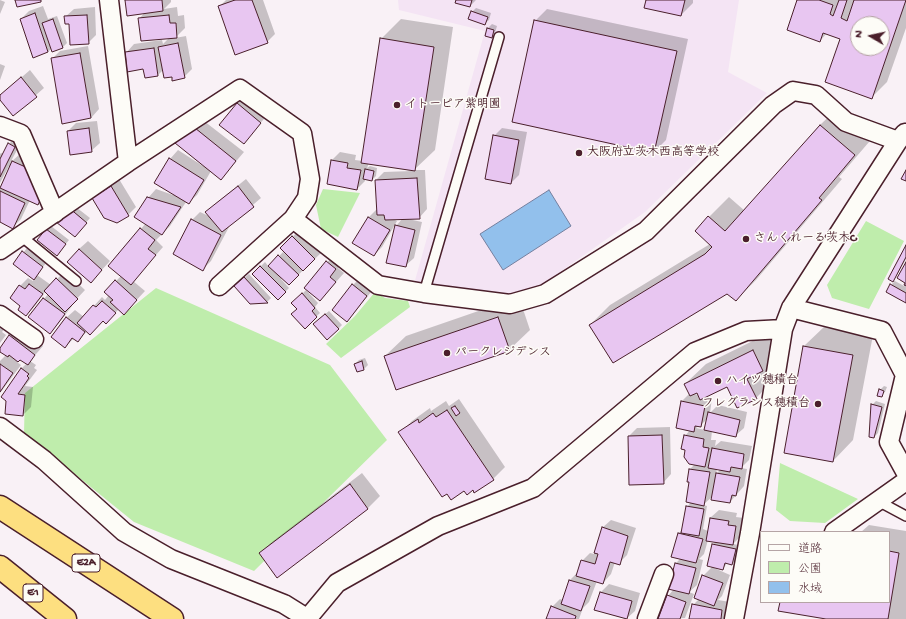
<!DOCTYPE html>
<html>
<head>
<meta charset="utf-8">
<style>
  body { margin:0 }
  #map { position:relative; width:906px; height:619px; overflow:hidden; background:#f9f1f6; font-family:"Gochi Hand","Klee One",sans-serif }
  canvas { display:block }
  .legend { position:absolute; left:760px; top:531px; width:130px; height:72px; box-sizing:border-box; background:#fdfcf7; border:1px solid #b5a4a5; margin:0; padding:5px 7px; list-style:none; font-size:12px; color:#4a1f2b }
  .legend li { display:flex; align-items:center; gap:8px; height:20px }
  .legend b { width:20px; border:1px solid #b5a4a5 }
  .north { position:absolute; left:850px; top:16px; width:40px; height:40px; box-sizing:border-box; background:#fdfcf7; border:1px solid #b5a4a5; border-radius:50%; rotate:279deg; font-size:11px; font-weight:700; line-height:16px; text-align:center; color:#4a1f2b }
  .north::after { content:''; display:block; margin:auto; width:14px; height:18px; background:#4a1f2b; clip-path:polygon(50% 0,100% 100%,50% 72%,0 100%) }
</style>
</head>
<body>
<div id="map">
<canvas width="906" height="619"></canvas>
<ul class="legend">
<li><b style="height:5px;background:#fdfcf7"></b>道路</li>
<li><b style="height:11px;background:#bfedac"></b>公園</li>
<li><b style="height:11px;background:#92c0ec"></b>水域</li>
</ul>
<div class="north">N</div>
</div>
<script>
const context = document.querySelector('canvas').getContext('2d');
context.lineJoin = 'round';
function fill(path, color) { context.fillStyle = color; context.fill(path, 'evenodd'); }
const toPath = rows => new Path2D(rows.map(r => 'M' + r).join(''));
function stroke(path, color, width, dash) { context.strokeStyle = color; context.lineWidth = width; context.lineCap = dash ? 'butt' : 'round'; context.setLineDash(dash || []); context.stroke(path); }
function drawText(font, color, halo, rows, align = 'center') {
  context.font = font + ' "Gochi Hand","Klee One",sans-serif'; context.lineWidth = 3; context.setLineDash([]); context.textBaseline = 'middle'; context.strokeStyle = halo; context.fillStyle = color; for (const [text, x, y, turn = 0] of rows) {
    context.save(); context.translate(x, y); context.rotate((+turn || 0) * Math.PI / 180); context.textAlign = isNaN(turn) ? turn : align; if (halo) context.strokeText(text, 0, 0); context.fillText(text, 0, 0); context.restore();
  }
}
fill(toPath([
  [398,0,739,0,728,72,767,93,645,212,526,296,414,284,485,31,399,10]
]), '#f4e4f4');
fill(toPath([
  [323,189,360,193,338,237,321,229,316,205],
  [866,221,904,241,869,309,832,298,827,285],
  [156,288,330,365,387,440,254,571,134,522,24,433,25,393],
  [375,292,385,298,408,301,410,307,341,358,326,344,355,316],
  [780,463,858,499,825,523,790,521,776,510]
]), '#bfedac');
const water = toPath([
  [549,190,571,226,503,270,480,234,549,190]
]);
fill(water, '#92c0ec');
stroke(water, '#75809f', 1);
fill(toPath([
  [0,0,5,2,0,14],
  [126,0,171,0,171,2,164,9,177,7,178,16,184,15,185,28,175,38,186,36,192,69,184,77,172,76,164,69,158,75,144,68,126,53,134,44,162,40,163,44,170,37,140,18,145,12],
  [226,0,263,0,275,34,267,42,219,7],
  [457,0,476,0,470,6],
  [647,0,693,0,693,3,681,15],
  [798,0,906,0,906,28,887,82,871,98,841,38,827,33,820,41],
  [858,24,882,24,882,48,858,48],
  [43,6,48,19,57,16,67,43,63,47,53,51,52,48,48,52,21,19,29,11],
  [95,7,96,35,88,43,65,17,74,9],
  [476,8,491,13,489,20,485,23,472,12],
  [547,9,688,39,666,140,654,152,535,21],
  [401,19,453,27,435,150,414,170,425,170,427,209,419,218,408,219,422,222,414,258,405,266,396,226,403,218,393,219,397,221,382,247,374,255,354,243,369,217,377,209,376,180,384,172,412,171,369,163,367,168,370,166,377,168,376,176,372,180,365,179,365,181,357,189,332,160,340,152,356,155,355,160,363,161,381,39],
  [492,24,497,26,495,33,491,37,488,28],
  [88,46,99,109,91,118,52,59,60,51],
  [0,64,5,66,0,80],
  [30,70,44,88,13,115,0,98,0,96],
  [245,96,268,114,244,143,237,104],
  [841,105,875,135,839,177,842,179,756,280,736,300,727,293,590,325,610,305,710,244,709,217,729,197,745,211,820,125],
  [97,121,100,143,91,151,68,131,76,123],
  [204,121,244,152,221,179,211,171,197,195,188,203,186,202,170,226,156,240,163,247,133,281,145,291,132,305,119,309,114,314,87,331,78,341,74,338,65,347,66,318,75,310,84,317,102,297,105,300,109,295,116,281,121,276,110,266,146,223,148,198,156,189,173,195,170,159,178,150,203,166,204,165,176,143,184,135],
  [502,128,527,132,519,175,511,183,494,136],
  [17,136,23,139,10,163,21,153,46,196,38,204,30,200,21,219,13,227,0,221,0,189,10,167,9,166,0,183,0,154,1,153,4,154,9,144],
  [119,179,136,207,128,215,117,222,93,198,101,190],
  [246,179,261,198,228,226,229,227,211,261,203,269,192,220,200,212,211,217,207,212,215,204],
  [72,204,90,218,78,232,69,208],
  [51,226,69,240,61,250,39,239],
  [301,228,323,251,289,284,282,278,281,279,289,288,278,299,253,274,265,262,269,267,283,252,291,259,292,258,282,248],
  [88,241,110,261,99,273,79,249],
  [906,247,906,259,896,277,893,280,906,287,906,301,891,285,894,282,889,279],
  [27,248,46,263,37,275,51,285,65,271,85,290,71,305,72,306,58,324,50,332,44,299,48,294,45,292,34,307,26,315,22,306,20,286,28,278,33,281,35,279,14,264],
  [335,253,344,260,338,268,344,273,320,300,306,288],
  [249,274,271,298,267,302,251,303,235,286],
  [361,277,375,287,355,312,347,320,353,285],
  [306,290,318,303,315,307,320,313,305,327,298,309,293,303],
  [519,297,530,330,509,350,385,356,406,336],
  [329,311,342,325,338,329,318,320],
  [0,317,8,323,2,332,6,335,0,343],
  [825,326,873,335,853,440,833,461,804,346],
  [18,328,43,346,30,361,36,365,34,368,37,370,25,386,33,387,31,407,23,415,6,413,21,369,27,363,20,359,17,362,21,365,0,393,0,361,6,355,0,350,10,336],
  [773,331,776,378,756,398,727,385,705,396,712,398,710,413,718,405,747,412,744,428,735,436,712,431,711,440,716,440,715,446,721,441,752,446,749,460,741,468,747,469,744,486,730,502,713,496,703,505,707,506,703,529,708,531,710,518,719,510,737,513,736,517,744,518,741,536,733,544,739,545,736,560,732,564,727,563,723,569,713,544,716,541,708,540,704,554,699,559,703,560,697,585,689,592,694,594,685,618,659,619,668,596,674,589,669,588,676,563,681,558,672,556,679,533,683,529,687,507,691,502,690,469,695,464,685,436,690,430,682,401,690,393,685,384,706,364],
  [698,391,699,395,693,394],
  [708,418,705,430,696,428,699,426,700,426],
  [717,469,721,469,716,474],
  [365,358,368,365,364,369,355,364,359,360],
  [884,386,887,387,885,392,881,396,880,390],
  [459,399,505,467,493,479,474,488,400,433,412,421,430,408,431,411,446,401,449,406],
  [876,401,885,404,878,433,874,437,872,405],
  [670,427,671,474,663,483,629,436,637,428],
  [362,473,380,496,368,508,277,576,260,553,272,542],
  [611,520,636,528,627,555,619,563,615,562,611,574,603,583,597,581,589,602,583,608,579,619,547,619,552,607,560,599,563,600,570,580,578,572,582,561,590,553,594,554,602,528],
  [869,525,906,531,906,619,832,619,781,602,889,602,889,532,861,532],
  [712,567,730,575,722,596,718,600,730,602,727,619,690,619,693,605,699,599,703,576],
  [609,584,640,593,635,611,626,619,595,610,601,592]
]), '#0003');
const building = toPath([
  [15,0,41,0,41,2,17,7,15,0],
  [125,0,162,0,163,11,127,16,125,0],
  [235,0,252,0,268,43,235,55,218,6,235,0],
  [456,0,472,0,470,7,455,3,456,0],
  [646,0,685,0,681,16,644,8,646,0],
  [797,0,819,0,833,5,830,14,833,16,839,0,847,0,841,18,847,21,854,0,906,0,872,99,825,82,840,39,823,33,820,42,787,30,797,0],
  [858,24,882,24,882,48,858,48,858,24],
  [471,11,488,17,485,25,468,19,471,11],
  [35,13,48,52,33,58,20,19,35,13],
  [87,15,89,44,70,45,69,24,65,24,64,16,87,15],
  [169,15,170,23,176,23,177,38,141,41,138,18,169,15],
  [53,19,63,48,52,52,42,23,53,19],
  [534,20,677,51,654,153,512,122,534,20],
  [487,28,494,30,492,38,485,36,487,28],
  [380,38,434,47,415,171,361,163,380,38],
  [178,43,185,78,172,81,172,77,164,78,158,47,178,43],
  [154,48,158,76,145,78,143,69,127,72,125,52,154,48],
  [80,53,91,118,62,124,51,58,80,53],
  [21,77,37,97,13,116,0,100,0,95,21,77],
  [237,103,261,123,244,144,219,125,237,103],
  [820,125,855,155,819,198,822,200,736,301,727,294,613,363,589,325,705,254,712,247,695,231,708,216,725,231,820,125],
  [89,128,92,152,70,155,67,131,89,128],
  [195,128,236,161,221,180,175,143,195,128],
  [493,135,519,140,511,184,485,179,493,135],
  [8,143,15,147,0,177,0,159,8,143],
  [169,158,204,180,189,204,154,183,169,158],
  [331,160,348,163,347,168,361,170,357,190,327,184,331,160],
  [12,161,30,169,41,198,38,205,0,188,12,161],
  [365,169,374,171,372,181,363,179,365,169],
  [906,170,906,181,901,179,906,170],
  [417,178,420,219,385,220,384,215,377,215,375,180,417,178],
  [111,186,129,216,117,223,104,218,92,198,111,186],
  [238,186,254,207,222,232,205,212,238,186],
  [0,191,25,203,13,229,0,222,0,191],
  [147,197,181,207,162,235,134,217,147,197],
  [68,207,87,223,75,237,56,222,68,207],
  [368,217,390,230,374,256,352,243,368,217],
  [191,219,221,235,203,271,173,254,191,219],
  [395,225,415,230,406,267,386,263,395,225],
  [140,228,155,240,148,249,156,255,131,285,108,266,140,228],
  [46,229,66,244,57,256,37,240,46,229],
  [292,236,315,259,303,271,280,248,292,236],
  [906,245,906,257,893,282,888,279,906,245],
  [79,249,102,270,91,283,67,262,79,249],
  [22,251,43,267,34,280,13,264,22,251],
  [278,255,299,275,289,285,268,266,278,255],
  [326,261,336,269,330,277,336,282,320,301,304,288,326,261],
  [906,262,906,286,904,285,905,283,897,278,906,262],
  [260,266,286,292,278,300,252,274,260,266],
  [244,277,268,303,250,304,234,286,244,277],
  [56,278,78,299,65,312,44,291,56,278],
  [115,280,137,300,124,315,110,302,113,300,104,292,115,280],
  [29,284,43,294,26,316,18,310,20,306,10,298,19,285,25,289,29,284],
  [352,284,367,296,347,322,332,310,352,284],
  [890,284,906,293,906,303,886,292,890,284],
  [302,293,315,308,312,311,317,317,305,329,291,314,297,309,291,303,302,293],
  [43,298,65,314,50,334,28,317,43,298],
  [102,301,116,313,106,324,103,321,90,335,77,323,93,305,96,307,102,301],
  [325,314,339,329,327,340,313,324,325,314],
  [66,317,85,332,78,342,72,338,65,348,51,337,66,317],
  [498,317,510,351,396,390,384,356,498,317],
  [9,335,35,355,28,365,20,360,18,362,9,355,8,357,0,352,0,348,9,335],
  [803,346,853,355,833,462,784,453,803,346],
  [753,350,763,371,747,379,757,399,737,408,727,387,700,400,697,393,690,396,684,384,753,350],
  [362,361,364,370,357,372,354,364,362,361],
  [0,364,13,373,0,392,0,364],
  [21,368,29,374,27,376,29,378,18,394,25,395,23,416,5,414,6,401,1,397,21,368],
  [879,389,884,391,882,397,877,396,879,389],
  [681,401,705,406,701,427,695,426,694,432,676,428,681,401],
  [871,404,882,407,874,438,869,437,871,404],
  [455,406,460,413,456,416,451,408,455,406],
  [447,410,494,480,474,493,473,490,467,495,464,491,451,500,447,494,442,497,398,432,418,419,419,423,433,413,436,417,447,410],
  [708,412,740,420,736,437,704,430,708,412],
  [662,435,664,484,629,485,628,436,662,435],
  [684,435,704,439,703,447,709,448,705,467,689,464,684,457,685,450,681,449,684,435],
  [712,448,744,454,742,469,731,467,730,472,708,468,712,448],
  [689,469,710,472,704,506,686,502,689,482,687,482,689,469],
  [716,473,740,477,736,496,732,495,730,503,711,500,716,473],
  [350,484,368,509,277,578,259,553,350,484],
  [686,506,704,509,699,536,681,533,686,506],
  [710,518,729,521,728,525,736,526,733,545,706,541,710,518],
  [602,527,628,536,620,565,610,562,603,584,576,576,581,560,595,564,598,554,594,553,602,527],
  [678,533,703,539,696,563,671,557,678,533],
  [712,544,736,549,732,565,725,563,723,570,707,566,712,544],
  [889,551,899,553,888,619,826,619,778,611,780,602,889,602,889,551],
  [675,563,696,568,689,594,668,589,675,563],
  [702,575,723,583,714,606,694,598,702,575],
  [569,580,590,586,581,611,561,604,569,580],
  [600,592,632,601,627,619,594,610,600,592],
  [667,595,686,602,680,619,658,619,667,595],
  [692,604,722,610,721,619,689,619,692,604],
  [551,606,576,616,575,619,546,619,551,606]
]);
fill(building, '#e8c6f1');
stroke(building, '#4a1f2b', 1);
const lane = toPath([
  [21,236,76,281],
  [424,293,499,37],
  [878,501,906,516]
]);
const street = toPath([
  [109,0,128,162],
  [0,126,21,134,55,213],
  [0,250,128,162,240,89,302,133,310,179,307,198,293,219,378,285,424,293,510,304,545,294,646,231,773,105,793,91,816,95,846,122,898,141],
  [219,286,293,219],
  [791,308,882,331,905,375,889,442,906,473],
  [0,315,34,339],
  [0,427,44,460,124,532,171,559,284,604,308,619],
  [834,532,906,481],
  [307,619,337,583,438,526,533,488,695,352,746,331,783,329],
  [647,619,664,574],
  [734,619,750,533,783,329,791,308,898,141,905,133]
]);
const highway = toPath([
  [0,507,172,619],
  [0,567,65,619]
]);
stroke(lane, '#4a1f2b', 12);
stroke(street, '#4a1f2b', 21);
stroke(highway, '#4a1f2b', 25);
stroke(lane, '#fdfcf7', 9);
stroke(street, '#fdfcf7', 18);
stroke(highway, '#fddf80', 22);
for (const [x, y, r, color] of [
  [397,105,4,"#4a1f2b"],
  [579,153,4,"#4a1f2b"],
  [746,239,4,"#4a1f2b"],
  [447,353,4,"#4a1f2b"],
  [718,381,4,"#4a1f2b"],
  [818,404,4,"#4a1f2b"]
]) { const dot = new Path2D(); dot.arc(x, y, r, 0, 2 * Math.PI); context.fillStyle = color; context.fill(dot); stroke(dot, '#fdfcf7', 1.5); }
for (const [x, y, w] of [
  [86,563,28],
  [33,593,20]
]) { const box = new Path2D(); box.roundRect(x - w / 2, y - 9, w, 18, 3); context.fillStyle = '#fdfcf7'; context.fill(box); stroke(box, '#4a1f2b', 1); }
drawText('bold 11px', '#4a1f2b', null, [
  ["E2A",86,563],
  ["E1",33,593]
]);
drawText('bold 12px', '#4a1f2b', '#fdfcf7', [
  ["イトーピア紫明園",405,105],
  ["大阪府立茨木西高等学校",587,153],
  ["さんくれーる茨木C",754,239],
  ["パークレジデンス",455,353],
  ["ハイツ穂積台",726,381],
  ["フレグランス穂積台",810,404,"right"]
], 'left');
</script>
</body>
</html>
